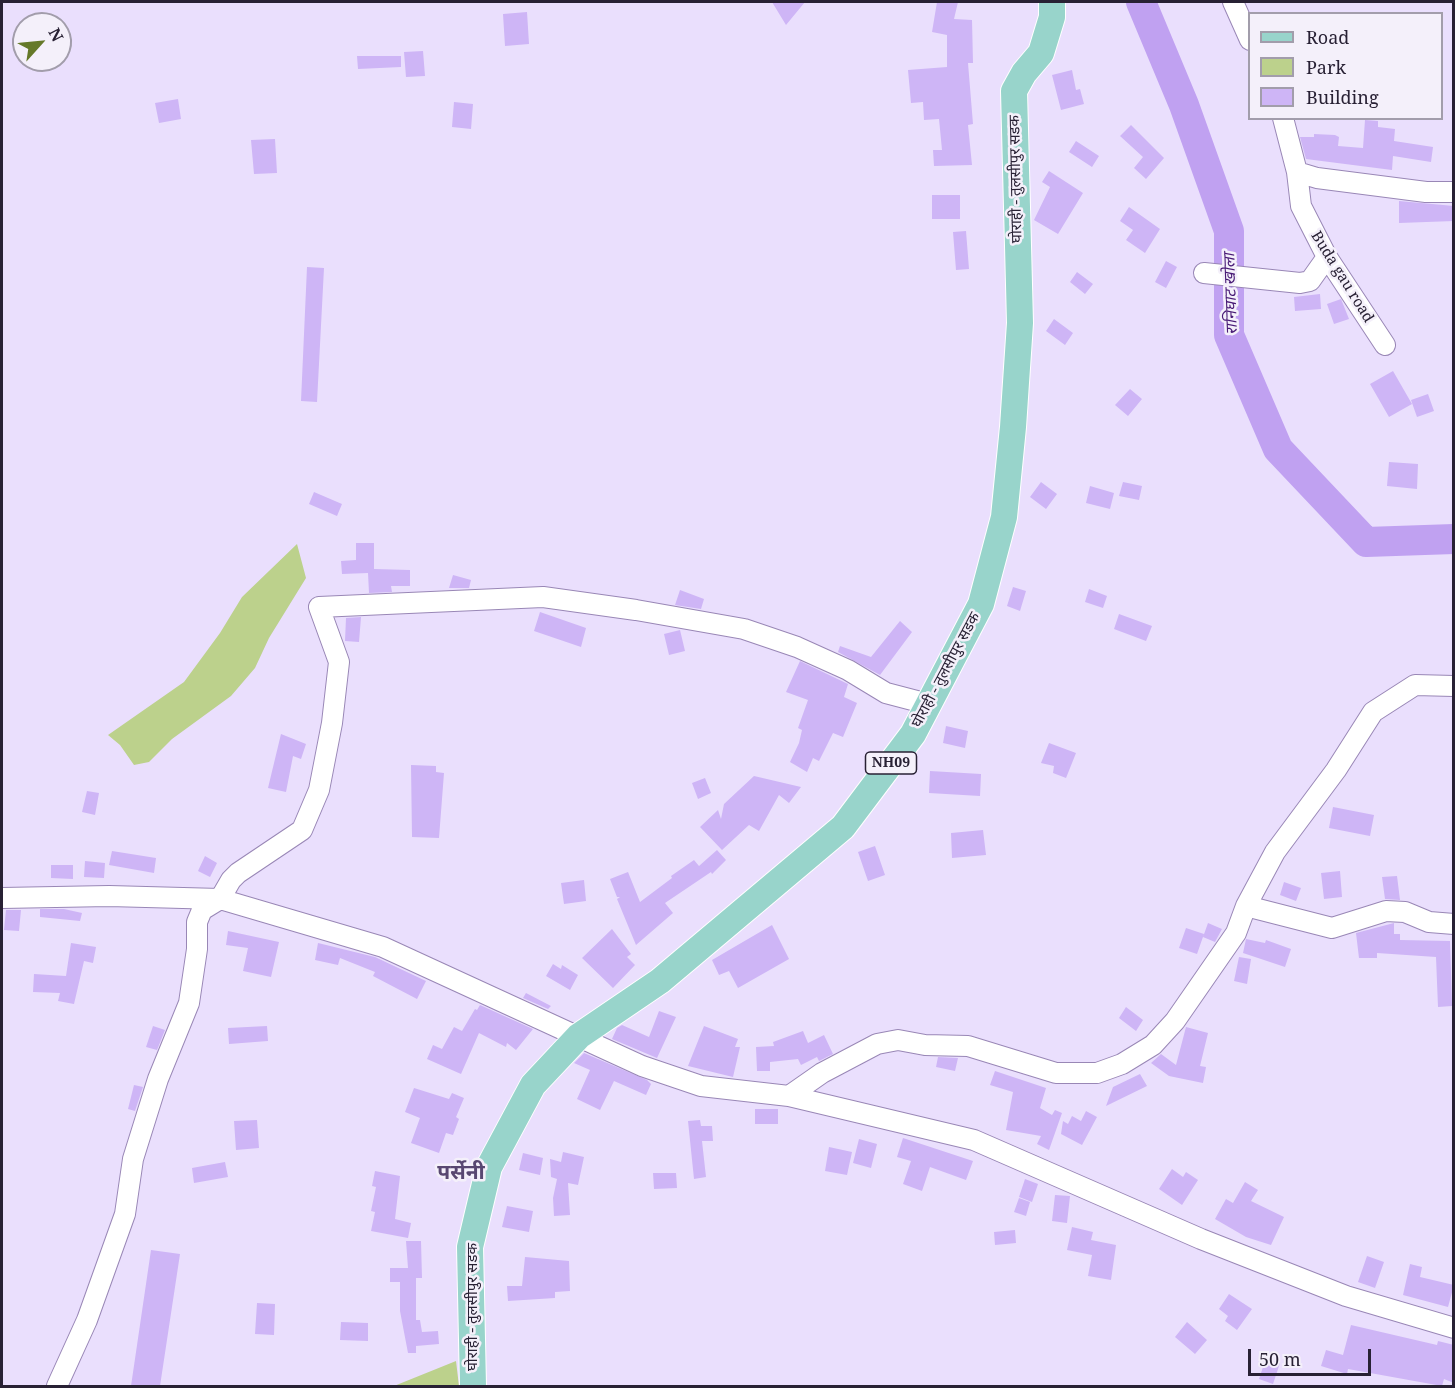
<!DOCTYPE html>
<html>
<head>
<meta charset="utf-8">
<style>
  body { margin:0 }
  #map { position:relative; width:1455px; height:1388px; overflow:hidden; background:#eadffd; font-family:"Noto Serif",serif }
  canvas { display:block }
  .frame { position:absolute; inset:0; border:3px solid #282134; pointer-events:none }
  .legend { position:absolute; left:1248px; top:12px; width:195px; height:108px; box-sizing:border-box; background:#f4f0fa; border:2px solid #a29dab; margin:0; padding:8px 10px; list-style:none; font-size:18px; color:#282134 }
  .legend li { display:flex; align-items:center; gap:12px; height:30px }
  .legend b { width:30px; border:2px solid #a29dab }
  .north { position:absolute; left:12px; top:12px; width:60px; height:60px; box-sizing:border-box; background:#f4f0fa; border:2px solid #a29dab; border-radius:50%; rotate:63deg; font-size:16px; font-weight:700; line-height:24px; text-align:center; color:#282134 }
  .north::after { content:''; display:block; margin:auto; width:21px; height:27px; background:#657929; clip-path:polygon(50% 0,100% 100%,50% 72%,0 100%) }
  .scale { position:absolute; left:1248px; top:1349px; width:123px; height:27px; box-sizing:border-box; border:3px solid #282134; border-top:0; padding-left:8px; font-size:18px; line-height:21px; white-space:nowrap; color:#282134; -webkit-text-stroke:4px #f4f0fa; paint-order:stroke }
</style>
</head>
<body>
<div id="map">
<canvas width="1455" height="1388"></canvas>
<div class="frame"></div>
<ul class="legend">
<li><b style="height:8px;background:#98d4cb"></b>Road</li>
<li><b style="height:16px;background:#bcd18c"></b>Park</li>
<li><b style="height:16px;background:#ceb5f6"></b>Building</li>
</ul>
<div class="north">N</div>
<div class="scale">50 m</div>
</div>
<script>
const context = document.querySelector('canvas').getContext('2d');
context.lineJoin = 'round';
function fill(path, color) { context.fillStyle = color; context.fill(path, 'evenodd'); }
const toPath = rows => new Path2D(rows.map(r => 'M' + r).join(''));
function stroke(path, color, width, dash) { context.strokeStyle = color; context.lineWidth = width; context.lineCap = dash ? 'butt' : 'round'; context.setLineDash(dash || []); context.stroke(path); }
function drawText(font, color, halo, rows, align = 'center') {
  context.font = font + ' "Noto Serif","Noto Sans Devanagari",serif'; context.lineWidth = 5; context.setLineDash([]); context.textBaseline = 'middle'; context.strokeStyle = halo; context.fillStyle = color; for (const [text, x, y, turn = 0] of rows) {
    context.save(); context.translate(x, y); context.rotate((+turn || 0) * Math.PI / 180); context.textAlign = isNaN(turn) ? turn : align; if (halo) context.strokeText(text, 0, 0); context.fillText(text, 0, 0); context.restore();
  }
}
fill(toPath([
  [297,544,306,578,269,638,255,668,231,696,172,739,149,762,134,765,120,745,108,735,184,682,220,633,242,597],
  [456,1361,459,1386,393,1386,394,1386]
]), '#bcd18c');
stroke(toPath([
  [1141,2,1184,105,1229,231,1229,335,1278,449,1366,542,1454,539]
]), '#c0a1f1', 30);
fill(toPath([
  [772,2,805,2,786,25],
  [937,2,958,2,954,19,972,20,973,63,968,63,973,124,968,125,972,165,934,166,933,150,942,150,939,119,924,120,923,102,911,103,908,70,947,67,947,35,932,32],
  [527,12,529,44,505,46,503,14],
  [423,51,425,76,406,77,404,52],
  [357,56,401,56,401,67,358,69],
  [1072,70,1076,90,1080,89,1084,104,1061,110,1052,75],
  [178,99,181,119,159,123,155,103],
  [454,102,473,104,471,129,452,127],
  [1365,120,1378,121,1378,127,1395,129,1394,141,1433,147,1431,162,1393,156,1392,170,1306,159,1300,137,1314,137,1314,134,1335,135,1339,137,1338,146,1363,148],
  [1131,125,1164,158,1146,179,1134,168,1143,157,1120,136],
  [275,139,277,173,254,174,251,140],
  [1076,141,1099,156,1092,167,1069,152],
  [1049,171,1083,193,1058,234,1034,220,1050,187,1042,182],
  [932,195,960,195,960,219,932,219],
  [1399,201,1454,206,1454,221,1399,223],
  [1129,207,1160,229,1145,253,1126,240,1133,230,1120,221],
  [966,231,969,269,956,270,953,232],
  [1166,261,1177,267,1166,288,1155,282],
  [307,267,324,268,317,402,301,401],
  [1077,272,1093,284,1085,294,1070,282],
  [1320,294,1321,309,1295,311,1294,297],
  [1341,299,1349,319,1334,324,1327,304],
  [1054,319,1073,333,1065,345,1046,331],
  [1393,371,1412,404,1389,417,1370,384],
  [1130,389,1142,399,1128,416,1115,405],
  [1428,394,1434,411,1417,417,1411,400],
  [1389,462,1418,464,1417,489,1387,486],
  [1041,482,1057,494,1046,509,1030,497],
  [1123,482,1142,486,1139,500,1119,496],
  [1090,486,1114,493,1110,509,1086,503],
  [314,492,342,504,337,516,309,504],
  [356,543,374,543,374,569,410,570,410,586,391,586,392,592,369,593,368,573,342,574,341,561,356,560],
  [453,575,471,580,469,588,449,588],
  [1013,587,1026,591,1020,611,1007,606],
  [1089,589,1107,596,1103,608,1085,602],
  [680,590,704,599,701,609,675,605],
  [540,612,586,628,581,647,534,631],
  [1119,614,1152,626,1146,641,1114,629],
  [361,617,359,642,345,641,346,618],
  [900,621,912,632,880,675,838,652,840,646,871,657],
  [680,630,685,651,669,655,664,634],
  [800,661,848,684,844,697,857,703,843,737,833,733,819,761,813,758,807,772,790,762,799,743,802,730,798,728,808,700,786,692],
  [946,726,968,731,965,748,943,743],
  [281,734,306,744,301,759,293,756,286,792,268,788],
  [1049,743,1076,753,1066,778,1053,773,1054,766,1041,763],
  [411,765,436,766,436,772,444,773,439,838,412,837],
  [930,771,981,774,980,796,929,793],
  [754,776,801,787,789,803,779,795,759,831,749,825,722,850,700,827,718,810,721,819,724,804],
  [705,778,711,793,698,799,692,783],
  [87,791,99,793,95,815,82,812],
  [1333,807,1374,815,1370,836,1329,828],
  [983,830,986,855,952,858,951,833],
  [875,846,885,875,868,881,858,852],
  [717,850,726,860,712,874,711,872,665,903,673,913,636,945,617,899,620,897,617,897,610,879,628,872,640,902,672,878,671,876,694,860,699,866],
  [112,851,156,858,154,873,109,865],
  [205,856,217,863,210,877,198,871],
  [85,861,105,863,104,878,84,877],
  [51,865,73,865,73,879,51,878],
  [1340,871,1342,897,1324,899,1321,873],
  [1397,876,1400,900,1385,899,1382,877],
  [584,880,586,901,564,904,561,883],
  [1284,882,1301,888,1296,901,1280,895],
  [40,909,64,909,82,913,80,921,40,917],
  [6,910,21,910,19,931,4,930],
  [1208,923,1222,929,1215,942,1203,937],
  [1394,923,1394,934,1400,934,1400,940,1450,941,1452,1006,1438,1007,1436,957,1377,953,1377,958,1359,958,1356,933],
  [772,925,789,959,738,988,729,971,719,975,712,960],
  [1186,928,1204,934,1197,954,1179,948],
  [612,929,631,954,627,957,635,965,613,988,582,958],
  [228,931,279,942,271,977,243,971,248,948,226,945],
  [1246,939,1265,943,1266,940,1291,949,1285,967,1243,953],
  [71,943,96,947,93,963,84,961,74,1004,58,1001,60,993,33,992,34,974,66,976],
  [318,943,375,957,426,981,417,999,373,976,375,972,340,958,338,965,315,960],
  [1239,957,1251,959,1247,984,1234,981],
  [553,964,561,969,562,965,578,975,570,990,546,976],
  [526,993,551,1006,548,1009,523,998],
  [480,1005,533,1029,516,1050,507,1043,506,1047,479,1033,461,1074,427,1059,433,1045,442,1049,454,1027,462,1031,475,1009,477,1010],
  [1126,1007,1143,1020,1136,1031,1119,1018],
  [659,1011,676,1017,657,1058,612,1039,617,1028,622,1025,649,1037],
  [153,1026,165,1030,157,1050,146,1047],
  [267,1026,268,1041,229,1044,228,1028],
  [704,1026,738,1039,735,1047,740,1047,733,1077,688,1066],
  [1186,1027,1208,1033,1200,1066,1206,1067,1203,1083,1169,1076,1151,1063,1161,1054,1176,1065],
  [803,1031,808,1043,824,1035,833,1054,819,1061,817,1057,801,1065,798,1059,770,1062,770,1071,757,1071,756,1047,774,1046,773,1042],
  [584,1053,647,1080,651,1084,646,1095,614,1081,600,1110,577,1099,590,1070,574,1063],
  [938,1057,958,1058,955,1071,936,1067],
  [995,1071,1046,1088,1040,1108,1052,1115,1055,1110,1062,1113,1049,1150,1037,1144,1041,1136,1006,1130,1013,1092,990,1085],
  [1140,1074,1147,1086,1106,1106,1113,1087],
  [134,1085,143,1087,135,1111,128,1109],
  [414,1088,449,1099,452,1093,464,1098,456,1117,459,1119,453,1135,446,1133,439,1153,411,1143,420,1118,405,1112],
  [755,1109,778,1109,778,1124,755,1124],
  [1086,1111,1097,1117,1082,1145,1061,1134,1063,1121,1068,1124,1072,1116,1081,1121],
  [257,1120,259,1148,236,1150,234,1121],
  [700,1120,701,1126,712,1126,713,1141,702,1141,706,1177,694,1179,688,1121],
  [903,1138,973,1161,966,1180,930,1167,922,1191,903,1184,911,1161,897,1157],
  [859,1139,877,1144,871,1168,853,1163],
  [829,1147,852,1152,847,1175,825,1171],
  [563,1152,584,1157,578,1185,568,1183,570,1215,554,1216,553,1198,557,1179,551,1177,550,1159,561,1162],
  [523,1153,543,1158,540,1175,519,1170],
  [225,1162,228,1177,194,1183,192,1168],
  [1172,1169,1183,1177,1186,1172,1198,1180,1182,1205,1159,1189],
  [375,1171,400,1176,395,1219,411,1223,408,1238,371,1231,375,1212,371,1211,376,1187,372,1186],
  [653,1173,676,1173,677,1188,654,1189],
  [1025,1179,1038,1184,1032,1202,1019,1197],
  [1245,1182,1258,1190,1251,1201,1284,1217,1271,1245,1246,1237,1215,1219,1226,1199,1233,1203],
  [1055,1195,1070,1196,1067,1223,1052,1221],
  [1019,1198,1030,1202,1026,1216,1014,1212],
  [507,1206,533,1211,529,1232,502,1227],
  [1072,1227,1093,1232,1091,1240,1116,1245,1111,1280,1088,1276,1092,1255,1067,1250],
  [1015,1230,1016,1243,995,1245,994,1232],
  [406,1241,421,1241,422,1278,416,1278,416,1320,420,1320,422,1332,438,1331,439,1344,416,1346,416,1333,416,1353,408,1353,400,1311,400,1282,390,1282,390,1268,408,1268],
  [151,1250,180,1254,160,1386,131,1386],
  [1367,1256,1384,1262,1375,1288,1358,1282],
  [525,1257,569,1261,570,1291,555,1292,555,1298,508,1301,507,1286,522,1286],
  [1410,1264,1422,1267,1420,1277,1454,1285,1448,1307,1403,1295],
  [1229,1294,1252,1309,1237,1330,1225,1321,1228,1316,1219,1309],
  [257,1303,275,1304,274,1335,255,1334],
  [341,1322,368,1323,368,1341,340,1340],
  [1187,1322,1207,1340,1195,1354,1175,1337],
  [1351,1325,1437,1345,1438,1341,1454,1345,1454,1383,1444,1379,1442,1386,1348,1369,1347,1374,1321,1366,1326,1350,1343,1355],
  [1266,1358,1280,1363,1273,1384,1259,1379]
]), '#ceb5f6');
const minor = toPath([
  [1233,2,1250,40],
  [1283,118,1297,172,1317,178,1426,192,1454,192],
  [1297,172,1301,206,1327,257,1385,345],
  [1204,273,1300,283,1310,281,1327,257],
  [2,898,109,896,220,899,383,947,642,1066,701,1086,789,1096,974,1140,1201,1239,1346,1296,1454,1328],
  [1246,906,1332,928,1386,911,1405,912,1429,922,1454,924],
  [789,1096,822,1073,877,1044,898,1040,925,1045,968,1046,1056,1073,1097,1073,1122,1064,1153,1045,1175,1021,1236,933,1246,906,1275,852,1336,770,1373,712,1415,685,1454,686],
  [57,1386,87,1320,125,1214,133,1159,158,1079,189,1003,197,949,197,922,202,910,220,899,231,880,238,873,302,830,319,790,332,723,339,662,319,607,543,597,636,610,744,629,797,647,848,670,886,693,928,704]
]);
const major = toPath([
  [473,1386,470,1247,489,1167,533,1085,579,1036,660,981,843,827,913,734,981,604,1004,517,1013,427,1020,323,1014,91,1024,73,1041,53,1052,17,1052,2]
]);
stroke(minor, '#9987b6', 22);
stroke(major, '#fff', 28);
stroke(minor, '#fff', 20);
stroke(major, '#98d4cb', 26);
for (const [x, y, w] of [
  [891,763,51]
]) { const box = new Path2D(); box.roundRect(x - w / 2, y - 11, w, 22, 4.5); context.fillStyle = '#f4f0fa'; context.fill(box); stroke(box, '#282134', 1.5); }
drawText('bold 14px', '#282134', null, [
  ["NH09",891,763]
]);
drawText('15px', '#282134', '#f4f0fa', [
  ["घोराही - तुलसीपुर सडक",1016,179,-91],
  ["Buda gau road",1342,277,58],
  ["घोराही - तुलसीपुर सडक",946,670,-62],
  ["घोराही - तुलसीपुर सडक",473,1307,-90]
]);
drawText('italic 16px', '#481a75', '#f4f0fa', [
  ["रानिघाट खोला",1231,294,-92]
]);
drawText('bold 21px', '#584771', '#f4f0fa', [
  ["पर्सेनी",461,1173]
]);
</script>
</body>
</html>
